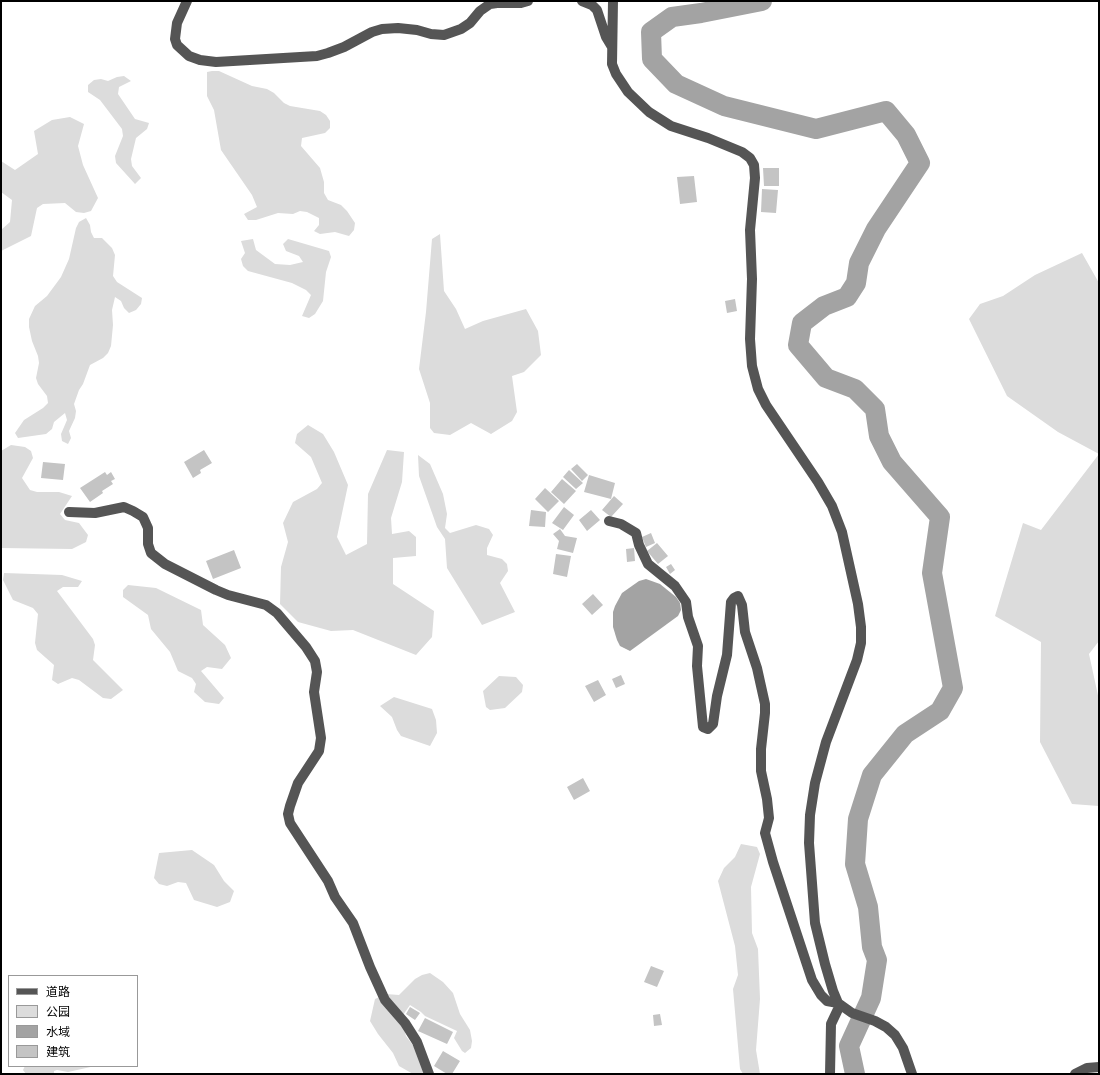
<!DOCTYPE html>
<html>
<head>
<meta charset="utf-8">
<style>
  body { margin:0 }
  #map { position:relative; width:1100px; height:1075px; overflow:hidden; background:#fff; font-family:"Archivo Narrow","Noto Sans SC",sans-serif }
  canvas { display:block }
  .frame { position:absolute; inset:0; border:2px solid #000; pointer-events:none }
  .legend { position:absolute; left:8px; top:975px; width:130px; height:92px; box-sizing:border-box; background:#fff; border:1px solid #999; margin:0; padding:5px 7px; list-style:none; font-size:12px; color:#000 }
  .legend li { display:flex; align-items:center; gap:8px; height:20px }
  .legend b { width:20px; border:1px solid #999 }
</style>
</head>
<body>
<div id="map">
<canvas width="1100" height="1075"></canvas>
<div class="frame"></div>
<ul class="legend">
<li><b style="height:5px;background:#555"></b>道路</li>
<li><b style="height:11px;background:#dcdcdc"></b>公园</li>
<li><b style="height:11px;background:#a3a3a3"></b>水域</li>
<li><b style="height:11px;background:#c4c4c4"></b>建筑</li>
</ul>
</div>
<script>
const context = document.querySelector('canvas').getContext('2d');
context.lineJoin = 'round';
function fill(path, color) { context.fillStyle = color; context.fill(path, 'evenodd'); }
const toPath = rows => new Path2D(rows.map(r => 'M' + r).join(''));
function stroke(path, color, width, dash) { context.strokeStyle = color; context.lineWidth = width; context.lineCap = dash ? 'butt' : 'round'; context.setLineDash(dash || []); context.stroke(path); }
fill(toPath([
  [212,71,219,71,252,86,267,89,274,93,284,103,290,106,320,111,326,115,330,121,330,128,325,133,302,138,301,146,320,168,324,182,324,193,328,200,341,205,347,211,355,223,354,230,349,236,335,232,320,234,314,231,319,225,319,218,307,212,300,211,293,214,278,213,256,220,248,220,244,214,257,207,252,195,221,150,214,110,207,96,207,72],
  [124,76,131,81,119,87,118,94,135,119,149,123,147,129,136,138,131,159,132,166,141,178,135,184,116,163,115,156,123,136,122,129,100,100,88,92,88,85,94,80,101,79,108,81,117,77],
  [70,117,84,124,78,146,83,165,98,198,91,211,84,213,76,212,65,203,43,204,37,208,31,236,1,251,1,230,10,222,12,200,1,192,1,161,15,170,38,154,34,131,52,120],
  [86,218,90,225,91,232,94,238,102,238,112,248,115,255,113,276,117,282,142,298,141,304,136,310,129,313,124,308,121,301,115,297,112,310,113,325,111,346,108,353,103,358,90,365,83,384,79,390,74,404,76,411,75,418,69,431,71,438,68,444,62,441,61,434,67,420,65,413,54,422,52,429,46,434,18,438,15,433,24,420,43,408,48,403,47,396,38,384,36,378,39,363,38,356,32,341,29,327,29,319,35,306,47,296,61,277,69,259,76,228,79,222],
  [440,234,444,291,456,309,465,329,483,321,526,309,538,331,541,355,524,372,512,376,517,412,512,421,491,434,471,423,450,435,434,433,430,428,430,403,419,369,426,312,432,239],
  [253,239,256,250,275,264,290,265,303,262,299,256,286,251,283,244,288,239,329,251,331,257,326,272,323,301,315,314,309,318,302,316,311,295,306,290,292,283,248,271,243,266,241,259,245,253,241,241],
  [1082,253,1099,283,1099,641,1089,654,1099,700,1099,806,1072,804,1040,742,1041,642,995,616,1023,523,1041,530,1099,454,1058,432,1007,396,969,319,980,304,1003,296,1035,275],
  [308,425,323,434,334,452,348,485,337,537,346,555,367,544,368,494,387,450,404,452,402,482,391,518,392,534,409,531,416,537,416,556,393,558,393,584,434,611,432,637,416,655,353,630,331,631,298,622,280,604,281,567,288,542,283,523,293,502,317,489,322,483,311,457,295,443,297,434],
  [11,445,25,447,31,451,33,458,22,478,30,490,37,492,59,492,72,496,60,514,65,520,79,523,88,535,86,542,72,549,1,548,1,451],
  [418,455,430,464,443,494,447,514,445,528,450,533,476,525,489,529,493,535,487,548,487,555,502,559,507,564,508,571,500,583,515,612,482,625,447,568,445,539,437,527,419,476],
  [4,573,62,575,82,581,78,587,63,587,57,591,93,639,95,645,93,660,123,690,111,699,103,698,79,680,72,678,58,684,52,680,54,665,37,650,35,643,38,614,33,608,13,600,3,580],
  [128,585,156,588,201,610,203,625,225,645,231,658,222,669,207,667,201,671,224,698,219,704,205,702,194,692,196,684,192,678,178,671,170,652,151,629,148,615,123,597,123,590],
  [499,676,516,677,523,685,522,692,505,708,490,710,486,707,483,691],
  [394,697,432,709,436,720,437,733,430,746,401,736,397,730,392,717,380,706],
  [741,844,757,847,760,854,751,887,752,933,758,949,760,999,756,1050,760,1074,743,1074,740,1069,733,989,738,975,735,946,718,881,724,868,735,857],
  [192,850,214,865,224,881,234,891,230,902,217,907,194,900,186,883,178,882,167,886,159,884,154,878,159,853],
  [430,973,443,982,453,993,460,1014,470,1030,472,1041,471,1048,465,1053,462,1051,454,1038,457,1031,425,1016,421,1012,410,1005,403,1015,402,1022,406,1036,434,1074,413,1074,399,1066,393,1053,378,1034,370,1021,375,999,386,994,399,995,415,979,422,975],
  [25,1066,95,1066,68,1072,57,1070,54,1071,54,1074,26,1074,23,1070]
]), '#dcdcdc');
fill(toPath([
  [646,579,660,584,676,597,680,603,681,610,678,616,630,651,620,646,617,640,613,627,613,612,615,606,622,593,639,581]
]), '#a3a3a3');
stroke(toPath([
  [762,1,701,13,672,17,651,32,652,59,676,84,724,106,816,129,886,111,906,135,920,163,876,229,859,263,856,283,847,297,824,306,802,323,798,345,826,378,855,389,875,409,879,436,892,462,940,517,932,573,953,688,940,711,905,734,872,775,858,819,855,864,868,907,872,947,877,960,871,998,849,1046,855,1074]
]), '#a3a3a3', 20);
fill(toPath([
  [763,168,779,168,779,186,764,186],
  [694,176,697,202,680,204,677,177],
  [762,189,778,190,776,213,761,212],
  [735,299,737,311,727,313,725,301],
  [204,450,212,463,200,470,201,473,193,478,184,462],
  [43,462,65,464,63,480,41,478],
  [577,464,588,475,582,481,571,469],
  [569,470,583,483,576,489,563,477],
  [105,472,107,475,111,472,115,479,111,481,113,484,102,491,103,493,90,502,80,488],
  [589,475,615,483,611,499,584,492],
  [562,479,576,491,564,504,551,492],
  [545,488,559,501,548,512,535,499],
  [614,496,623,504,611,517,602,510],
  [564,507,574,515,563,530,552,523],
  [531,510,546,512,545,527,529,526],
  [591,510,600,520,587,531,579,520],
  [560,529,565,536,577,538,573,553,557,549,559,541,553,534],
  [651,533,655,543,646,547,642,537],
  [657,543,668,556,658,564,647,551],
  [634,548,635,561,627,562,626,549],
  [234,550,241,568,213,579,206,561],
  [556,554,571,556,567,577,553,574],
  [671,564,675,570,670,574,666,567],
  [593,594,603,605,592,615,582,604],
  [621,675,625,684,616,688,612,679],
  [598,680,606,695,594,702,585,686],
  [583,778,590,791,574,800,567,787],
  [651,966,664,971,657,987,644,982],
  [410,1007,420,1013,415,1020,406,1014],
  [660,1014,662,1025,654,1026,653,1015],
  [425,1018,453,1032,447,1044,418,1031],
  [443,1051,460,1061,452,1074,447,1074,434,1066]
]), '#c4c4c4');
stroke(toPath([
  [187,1,177,23,175,39,177,45,189,56,200,60,216,62,317,56,328,53,344,47,372,32,382,29,398,28,417,30,431,34,444,35,461,29,470,23,480,11,490,4,497,3,521,3,528,1],
  [582,1,592,5,597,10,606,37,612,47],
  [613,1,612,64,616,74,628,92,649,112,671,126,708,138,742,152,750,158,754,165,755,178,750,230,752,279,750,339,752,366,758,389,766,405,818,482,832,506,842,532,858,604,861,627,861,643,857,660,826,742,815,783,810,815,809,843,815,923,825,964,833,991,838,1003,852,1013,875,1021,886,1027,895,1035,903,1048,912,1074],
  [69,512,95,513,124,507,133,511,143,517,148,528,148,544,151,553,165,564,216,590,228,595,266,605,277,613,306,647,315,661,317,672,314,692,321,738,319,751,298,783,290,806,288,814,290,823,328,881,335,897,353,923,370,967,385,1000,405,1023,417,1042,429,1074],
  [609,521,621,524,636,533,639,545,648,564,675,586,686,602,688,617,698,646,697,666,703,727,708,729,713,724,717,696,727,655,731,602,734,598,738,596,742,605,745,632,757,668,765,704,765,713,761,749,761,771,767,799,769,818,765,833,773,862,812,980,821,995,827,1001,838,1003],
  [830,1074,831,1024,840,1005],
  [1075,1074,1087,1068,1099,1067]
]), '#555', 10);
</script>
</body>
</html>
